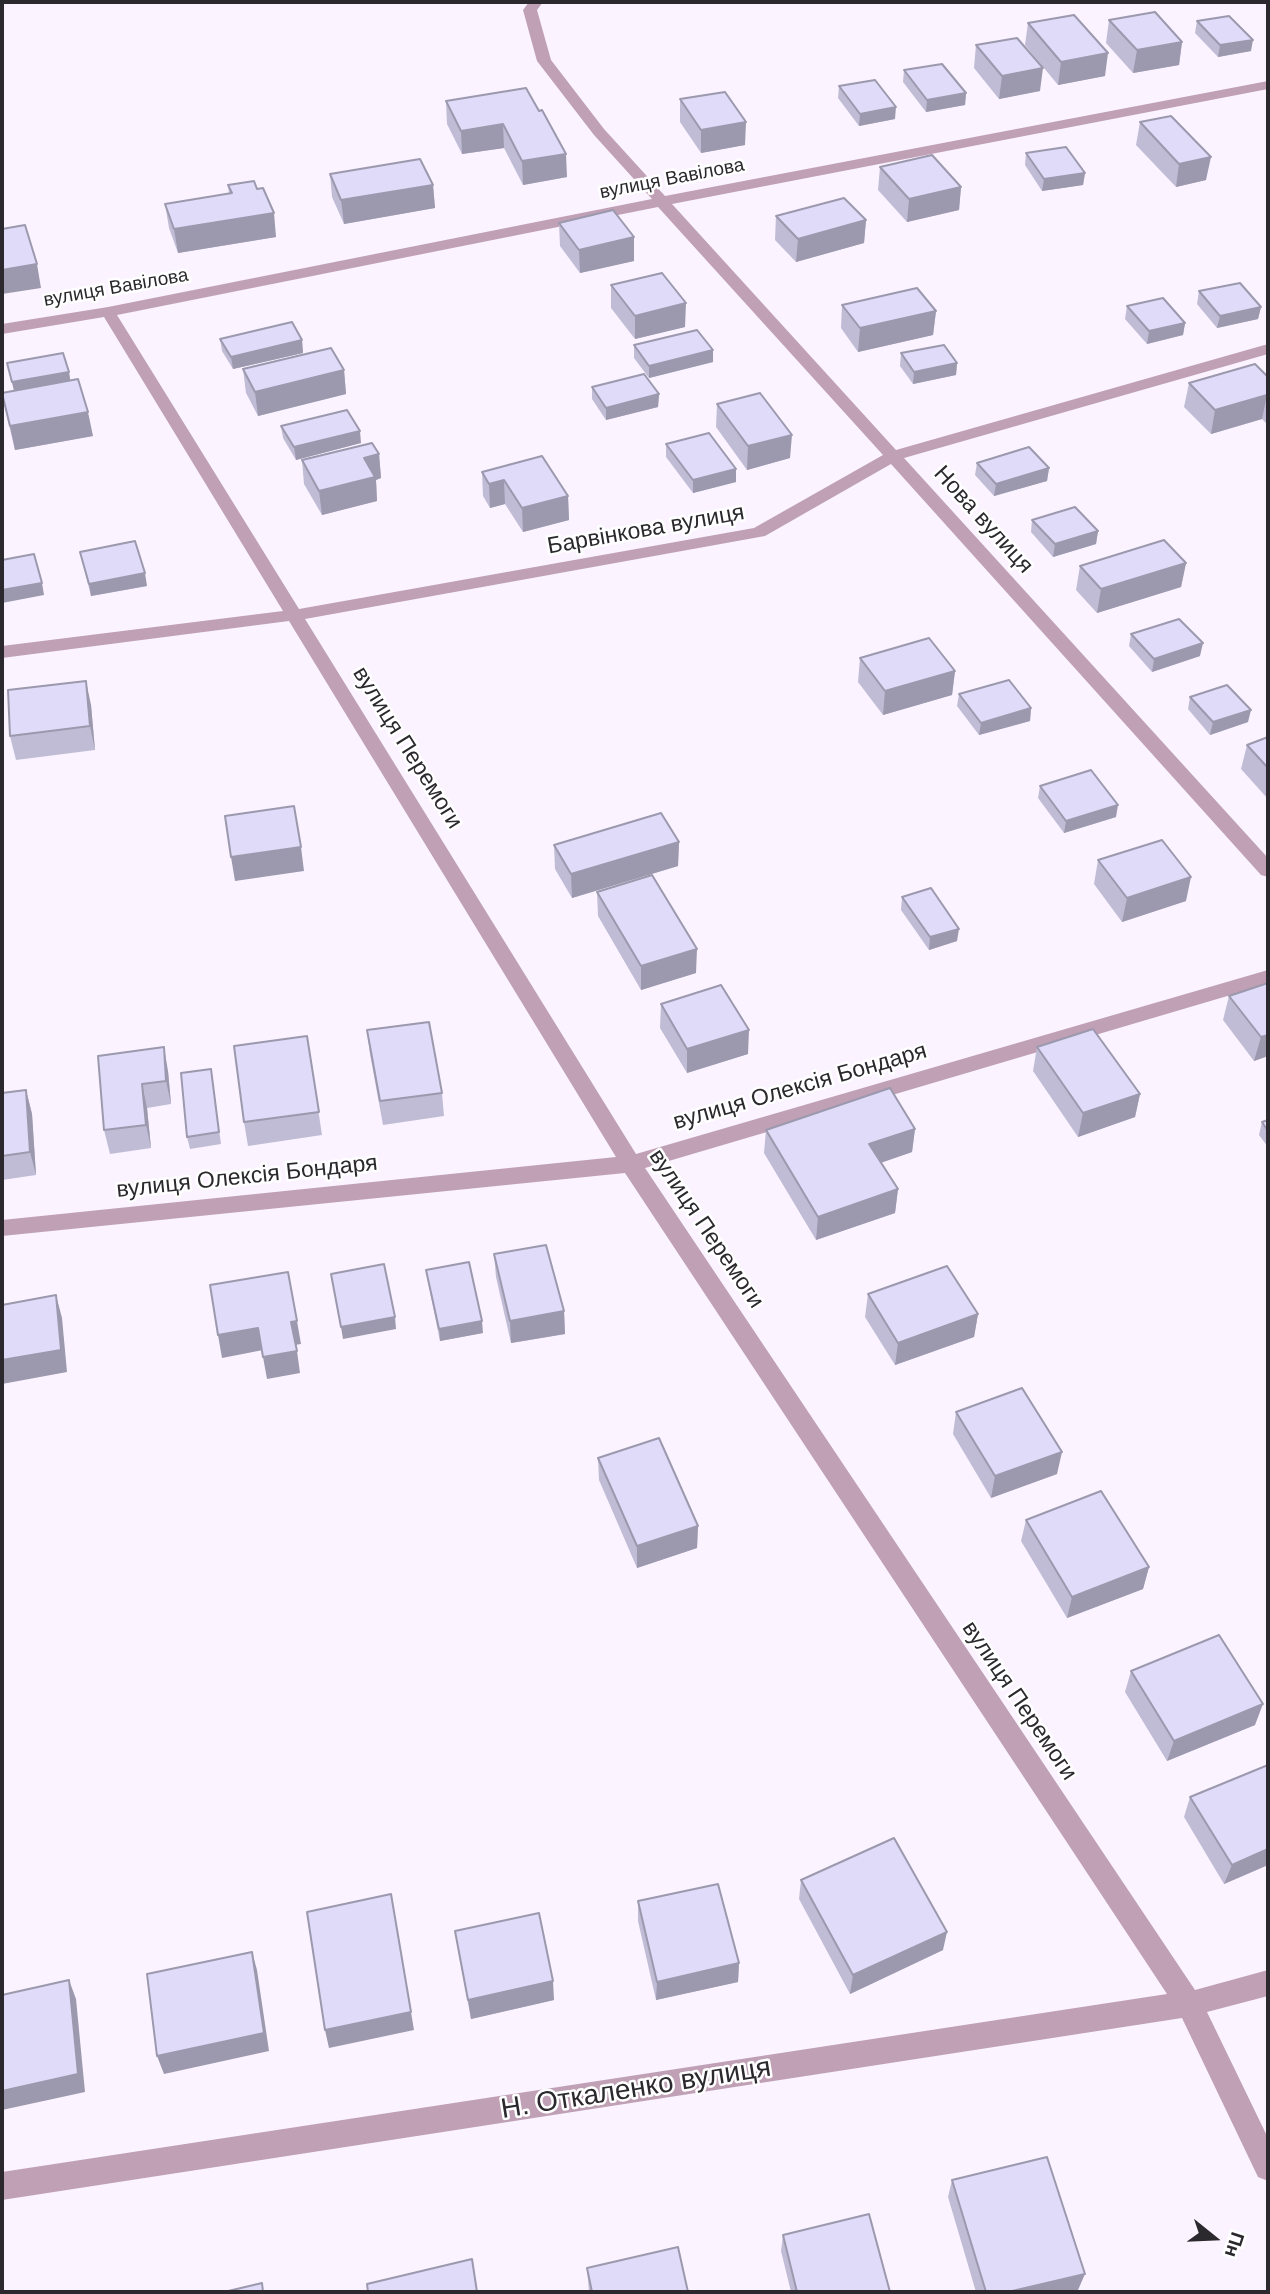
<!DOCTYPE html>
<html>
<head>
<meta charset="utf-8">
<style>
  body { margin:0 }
  #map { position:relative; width:1270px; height:2294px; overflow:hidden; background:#fbf3ff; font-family:Arial,sans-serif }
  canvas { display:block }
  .frame { position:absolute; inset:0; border:4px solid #2b292d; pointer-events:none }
  .north { position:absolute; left:1179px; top:2203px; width:70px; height:70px; -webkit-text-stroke:5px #fff; paint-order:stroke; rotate:108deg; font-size:19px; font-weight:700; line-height:28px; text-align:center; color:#2b292d }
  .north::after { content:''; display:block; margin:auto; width:24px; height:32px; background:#2b292d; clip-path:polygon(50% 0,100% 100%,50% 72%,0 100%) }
</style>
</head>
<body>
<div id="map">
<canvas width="1270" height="2294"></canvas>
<div class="frame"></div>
<div class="north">Пн</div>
</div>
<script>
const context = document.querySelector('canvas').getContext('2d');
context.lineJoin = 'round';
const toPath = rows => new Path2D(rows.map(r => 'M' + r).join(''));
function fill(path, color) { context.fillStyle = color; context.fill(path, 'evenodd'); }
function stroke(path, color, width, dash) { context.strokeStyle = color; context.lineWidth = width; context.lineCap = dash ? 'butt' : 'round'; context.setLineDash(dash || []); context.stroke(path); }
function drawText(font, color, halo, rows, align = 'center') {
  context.font = font + ' Arial,sans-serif'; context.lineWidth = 5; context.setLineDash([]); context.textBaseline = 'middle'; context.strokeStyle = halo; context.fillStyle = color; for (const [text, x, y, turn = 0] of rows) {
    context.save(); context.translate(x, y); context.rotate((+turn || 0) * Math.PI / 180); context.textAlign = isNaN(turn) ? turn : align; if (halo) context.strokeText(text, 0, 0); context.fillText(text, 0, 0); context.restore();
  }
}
fill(toPath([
  [529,2,543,2,537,10,551,60,604,129,665,196,1268,81,1268,89,672,204,896,450,1268,344,1268,354,904,458,1268,858,1268,877,1261,875,891,464,765,536,305,619,636,1154,1268,970,1268,984,645,1168,1195,1990,1268,1970,1268,1996,1207,2012,1268,2138,1268,2181,1258,2177,1182,2018,2,2200,2,2172,1167,1994,625,1173,2,1236,2,1220,616,1157,289,621,2,658,2,646,283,611,104,317,2,334,2,324,108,307,652,199,594,135,537,61,523,10,529,2],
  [658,207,883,455,754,528,299,609,117,315,658,207]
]), '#bfa0b5');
fill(toPath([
  [1109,20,1182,42,1179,65,1133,73,1106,43],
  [1197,21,1251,51,1218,57,1195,33],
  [1028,23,1105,76,1058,85,1025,45],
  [976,45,1040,91,999,99,974,68],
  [904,70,966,93,965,105,926,112,903,82],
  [839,86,895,119,859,126,838,98],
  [680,99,745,145,701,153,680,122],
  [446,101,539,111,567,177,523,185,504,148,462,154,447,124],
  [1140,122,1206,180,1176,187,1136,145],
  [1026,153,1085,173,1083,185,1042,191,1025,165],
  [880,167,961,187,959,210,907,222,878,190],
  [330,174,433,185,435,208,344,224,332,197],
  [228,185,257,189,276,237,178,253,169,228,165,204,229,194],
  [776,216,866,220,864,243,796,262,775,240],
  [559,223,634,261,580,273,560,246],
  [1268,279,1268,293,1266,290],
  [611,285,685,327,635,339,611,308],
  [1199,291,1261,307,1258,319,1217,328,1197,304],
  [842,305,936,311,933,335,858,352,841,328],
  [1127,306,1185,323,1183,335,1147,344,1125,319],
  [220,339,302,340,303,353,233,369,222,351],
  [634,345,713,362,649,378,634,358],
  [901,353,957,363,956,375,913,384,900,366],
  [7,363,69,372,70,381,93,436,15,450,7,417,2,393,14,391],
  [243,369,344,370,346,394,258,416,246,393],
  [1268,377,1268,425,1262,419,1211,434,1184,407,1189,383],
  [592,387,659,394,658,407,606,420,592,399],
  [717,404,790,458,747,470,716,427],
  [281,426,361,443,296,460,283,438],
  [666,444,736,482,693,493,666,457],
  [379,454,381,478,376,480,377,501,322,515,304,484,302,460],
  [977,463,1049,468,1047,481,994,496,975,475],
  [482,472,568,496,569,520,523,532,505,504,490,508,483,496],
  [1032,520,1098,531,1096,544,1053,557,1031,532],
  [80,552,147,586,91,596],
  [1186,563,1181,587,1097,613,1076,590,1080,566],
  [1131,634,1200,656,1152,672,1129,646],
  [860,658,955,671,952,695,883,715,858,682],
  [959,694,1031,708,1030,721,979,735,957,706],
  [1190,697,1248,722,1210,735,1188,709],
  [91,705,95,750,16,760,10,736],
  [1268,737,1268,799,1241,769,1247,745],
  [1040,786,1116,817,1064,833,1038,798],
  [679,842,678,866,572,898,555,869,554,845],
  [1098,860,1186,901,1122,922,1094,884],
  [597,892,696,973,641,990,598,916],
  [902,897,957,941,929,950,901,910],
  [1268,983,1268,1056,1254,1061,1223,1020,1229,996],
  [661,1004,748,1054,687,1073,660,1028],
  [367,1030,442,1093,444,1116,383,1125,370,1054],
  [307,1036,322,1135,248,1146,244,1122],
  [1037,1047,1140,1094,1135,1117,1078,1137,1033,1071],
  [98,1056,168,1071,171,1104,147,1108,151,1148,110,1154,104,1130],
  [211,1069,221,1144,190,1149,187,1137],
  [26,1090,32,1114,36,1175,2,1180,2,1093],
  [1268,1120,1268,1147,1259,1135,1262,1122],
  [915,1129,912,1152,880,1163,898,1189,895,1213,816,1240,764,1153,766,1130],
  [494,1254,564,1311,565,1334,511,1343,496,1277],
  [426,1270,483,1333,440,1341,428,1282],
  [868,1294,978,1314,974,1337,895,1365,865,1317],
  [956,1412,1057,1474,991,1498,953,1434],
  [598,1458,698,1526,697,1548,637,1568,599,1480],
  [1026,1520,1149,1567,1143,1589,1067,1618,1021,1541],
  [1131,1671,1255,1725,1167,1761,1125,1692],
  [1190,1797,1268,1865,1224,1884,1184,1817],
  [801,1880,943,1950,850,1994,799,1899],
  [638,1901,739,1963,738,1982,656,2000,638,1921],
  [455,1931,554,2000,471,2019,458,1950],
  [952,2180,1078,2290,1069,2292,976,2292,948,2197],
  [783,2235,890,2292,791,2292,781,2251],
  [587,2268,688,2292,589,2292]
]), '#c0bcd6');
fill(toPath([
  [1253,40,1251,51,1218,57,1220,45],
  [1182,42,1179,65,1133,73,1137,50],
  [1108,53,1105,76,1058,85,1061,62],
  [1043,68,1040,91,999,99,1002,76],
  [966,93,965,105,926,112,927,100],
  [896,107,895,119,859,126,860,114],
  [746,122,745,145,701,153,701,130],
  [503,124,504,148,462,154,461,131],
  [566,154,567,177,523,185,522,161],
  [1211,157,1206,180,1176,187,1179,164],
  [1085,173,1083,185,1042,191,1044,179],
  [433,185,435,208,344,224,341,200],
  [961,187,959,210,907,222,909,199],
  [274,213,276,237,178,253,174,229],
  [866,220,864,243,796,262,798,239],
  [634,237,634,261,580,273,579,250],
  [37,264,41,288,2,294,2,270],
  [686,303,685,327,635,339,635,316],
  [1261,307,1258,319,1217,328,1220,316],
  [936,311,933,335,858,352,860,328],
  [1185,323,1183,335,1147,344,1149,331],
  [302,340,303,353,233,369,231,357],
  [713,350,713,362,649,378,649,366],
  [957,363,956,375,913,384,914,372],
  [344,370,346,394,258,416,255,392],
  [69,372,71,385,15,394,12,382],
  [659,394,658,407,606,420,606,408],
  [1267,395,1262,419,1211,434,1215,410],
  [88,412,93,436,15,450,10,426],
  [360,431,361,443,296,460,294,447],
  [792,435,790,458,747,470,748,446],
  [379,454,381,478,376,480,377,501,322,515,319,491,364,458],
  [1049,468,1047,481,994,496,996,484],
  [736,469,736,482,693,493,693,480],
  [504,480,505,504,490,508,489,484],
  [568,496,569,520,523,532,522,508],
  [1098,531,1096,544,1053,557,1055,544],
  [1186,563,1181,587,1097,613,1101,589],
  [145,573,147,586,91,596,89,584],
  [42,583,44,595,2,603,2,590],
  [1203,643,1200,656,1152,672,1154,659],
  [955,671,952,695,883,715,885,691],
  [86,681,91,705,95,750,90,726],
  [1031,708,1030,721,979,735,981,723],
  [1251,710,1248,722,1210,735,1213,722],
  [1118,805,1116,817,1064,833,1066,821],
  [679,842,678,866,572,898,571,874],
  [301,847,304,871,235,881,231,857],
  [1191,877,1186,901,1122,922,1127,898],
  [959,929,957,941,929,950,930,937],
  [697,949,696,973,641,990,641,966],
  [749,1030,748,1054,687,1073,687,1049],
  [1268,1035,1268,1056,1254,1061,1261,1037],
  [164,1047,168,1071,171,1104,166,1081],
  [142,1084,147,1108,151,1148,146,1125],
  [26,1090,32,1114,36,1175,30,1152],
  [1140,1094,1135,1117,1078,1137,1083,1113],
  [915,1129,912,1152,866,1168,869,1144],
  [898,1189,895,1213,816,1240,818,1217],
  [56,1295,62,1318,67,1372,2,1384,2,1360],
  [564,1311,565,1334,511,1343,510,1321],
  [978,1314,974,1337,895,1365,898,1343],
  [395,1317,396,1329,343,1339,341,1327],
  [297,1321,301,1344,295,1345,291,1322],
  [482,1321,483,1333,440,1341,439,1329],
  [258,1328,263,1350,222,1358,218,1335],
  [297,1351,300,1373,267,1379,263,1357],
  [1062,1452,1057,1474,991,1498,995,1476],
  [698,1526,697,1548,637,1568,637,1546],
  [1149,1567,1143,1589,1067,1618,1072,1597],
  [1263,1704,1255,1725,1167,1761,1174,1741],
  [1268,1849,1268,1865,1224,1884,1232,1865],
  [947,1932,943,1950,850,1994,853,1975],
  [252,1952,257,1970,269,2051,164,2074,157,2056],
  [739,1963,738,1982,656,2000,657,1982],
  [69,1980,76,1999,85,2092,2,2110,2,2091],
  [553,1981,554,2000,471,2019,468,2000],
  [411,2012,414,2030,329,2048,325,2030],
  [1085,2274,1078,2290,1069,2292,1008,2292]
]), '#9c99ae');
const building = toPath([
  [1155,12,1182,42,1137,50,1109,20,1155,12],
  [1074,15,1108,53,1061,62,1028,23,1074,15],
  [1229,16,1253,40,1220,45,1197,21,1229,16],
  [1017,38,1043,68,1002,76,976,45,1017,38],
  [942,64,966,93,927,100,904,70,942,64],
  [875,80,896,107,860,114,839,86,875,80],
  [526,88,539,111,542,110,566,154,522,161,503,124,461,131,446,101,526,88],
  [725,92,746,122,701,130,680,99,725,92],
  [1171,116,1211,157,1179,164,1140,122,1171,116],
  [1066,147,1085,173,1044,179,1026,153,1066,147],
  [932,155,961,187,909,199,880,167,932,155],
  [420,159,433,185,341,200,330,174,420,159],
  [254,181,257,189,263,188,274,213,174,229,165,204,232,193,228,185,254,181],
  [844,198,866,220,798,239,776,216,844,198],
  [613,210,634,237,579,250,559,223,613,210],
  [25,225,37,264,2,270,2,229,25,225],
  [662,273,686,303,635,316,611,285,662,273],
  [1240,283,1261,307,1220,316,1199,291,1240,283],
  [917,288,936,311,860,328,842,305,917,288],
  [1163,298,1185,323,1149,331,1127,306,1163,298],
  [292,322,302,340,231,357,220,339,292,322],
  [697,330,713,350,649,366,634,345,697,330],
  [944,345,957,363,914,372,901,353,944,345],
  [331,348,344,370,255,392,243,369,331,348],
  [63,353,69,372,12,382,7,363,63,353],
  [1255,364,1268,377,1268,396,1267,395,1215,410,1189,383,1255,364],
  [644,374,659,394,606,408,592,387,644,374],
  [78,379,88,412,10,426,2,393,78,379],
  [760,393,792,435,748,446,717,404,760,393],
  [347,410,360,431,294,447,281,426,347,410],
  [709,433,736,469,693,480,666,444,709,433],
  [372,443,379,454,364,458,375,477,319,491,302,460,372,443],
  [1029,447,1049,468,996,484,977,463,1029,447],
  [542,456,568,496,522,508,504,480,489,484,482,472,542,456],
  [1075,507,1098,531,1055,544,1032,520,1075,507],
  [1164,540,1186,563,1101,589,1080,566,1164,540],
  [135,541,145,573,89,584,80,552,135,541],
  [34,554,42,583,2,590,2,560,34,554],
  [1179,619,1203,643,1154,659,1131,634,1179,619],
  [929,638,955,671,885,691,860,658,929,638],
  [1009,680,1031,708,981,723,959,694,1009,680],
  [86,681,90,726,10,736,8,690,86,681],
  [1227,685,1251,710,1213,722,1190,697,1227,685],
  [1268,737,1268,768,1247,745,1268,737],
  [1091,770,1118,805,1066,821,1040,786,1091,770],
  [294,806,301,847,231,857,225,816,294,806],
  [661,813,679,842,571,874,554,845,661,813],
  [1162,840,1191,877,1127,898,1098,860,1162,840],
  [652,875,697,949,641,966,597,892,652,875],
  [931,888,959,929,930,937,902,897,931,888],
  [1268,983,1268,1035,1261,1037,1229,996,1268,983],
  [721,985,749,1030,687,1049,661,1004,721,985],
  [429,1022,442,1093,380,1101,367,1030,429,1022],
  [1093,1029,1140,1094,1083,1113,1037,1047,1093,1029],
  [307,1036,319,1112,244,1122,234,1046,307,1036],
  [164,1047,166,1081,142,1084,146,1125,104,1130,98,1056,164,1047],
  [211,1069,219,1132,187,1137,181,1073,211,1069],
  [890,1088,915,1129,869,1144,898,1189,818,1217,766,1130,890,1088],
  [26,1090,30,1152,2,1156,2,1093,26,1090],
  [1268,1120,1268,1131,1262,1122,1268,1120],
  [546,1245,564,1311,510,1321,494,1254,546,1245],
  [469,1262,482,1321,439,1329,426,1270,469,1262],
  [384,1264,395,1317,341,1327,331,1274,384,1264],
  [947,1266,978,1314,898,1343,868,1294,947,1266],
  [288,1272,297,1321,291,1322,297,1351,263,1357,258,1328,218,1335,210,1285,288,1272],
  [56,1295,61,1350,2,1360,2,1305,56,1295],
  [1022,1388,1062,1452,995,1476,956,1412,1022,1388],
  [659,1438,698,1526,637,1546,598,1458,659,1438],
  [1101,1491,1149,1567,1072,1597,1026,1520,1101,1491],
  [1219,1635,1263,1704,1174,1741,1131,1671,1219,1635],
  [1268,1765,1268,1849,1232,1865,1190,1797,1268,1765],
  [894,1838,947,1932,853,1975,801,1880,894,1838],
  [718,1884,739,1963,657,1982,638,1901,718,1884],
  [391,1894,411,2012,325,2030,307,1912,391,1894],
  [539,1913,553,1981,468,2000,455,1931,539,1913],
  [252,1952,264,2033,157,2056,147,1974,252,1952],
  [69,1980,78,2074,2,2091,2,1995,69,1980],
  [1047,2157,1085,2274,1008,2292,986,2292,952,2180,1047,2157],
  [869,2214,890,2292,797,2292,783,2235,869,2214],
  [678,2247,688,2292,592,2292,587,2268,678,2247],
  [472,2259,477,2292,368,2292,367,2284,472,2259],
  [262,2283,263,2292,224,2292,262,2283]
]);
fill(building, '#dfdbf9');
stroke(building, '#9c99ae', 2);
drawText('19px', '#2b292d', '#fff', [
  ["вулиця Вавілова",672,179,-11],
  ["вулиця Вавілова",116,288,-10]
]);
drawText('23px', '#2b292d', '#fff', [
  ["Нова вулиця",983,520,48],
  ["Барвінкова вулиця",646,530,-10],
  ["вулиця Перемоги",407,748,58],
  ["вулиця Олексія Бондаря",800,1087,-16],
  ["вулиця Олексія Бондаря",247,1177,-6],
  ["вулиця Перемоги",706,1229,56],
  ["вулиця Перемоги",1019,1701,56]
]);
drawText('28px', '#2b292d', '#fff', [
  ["Н. Откаленко вулиця",636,2089,-9]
]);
</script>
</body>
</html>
